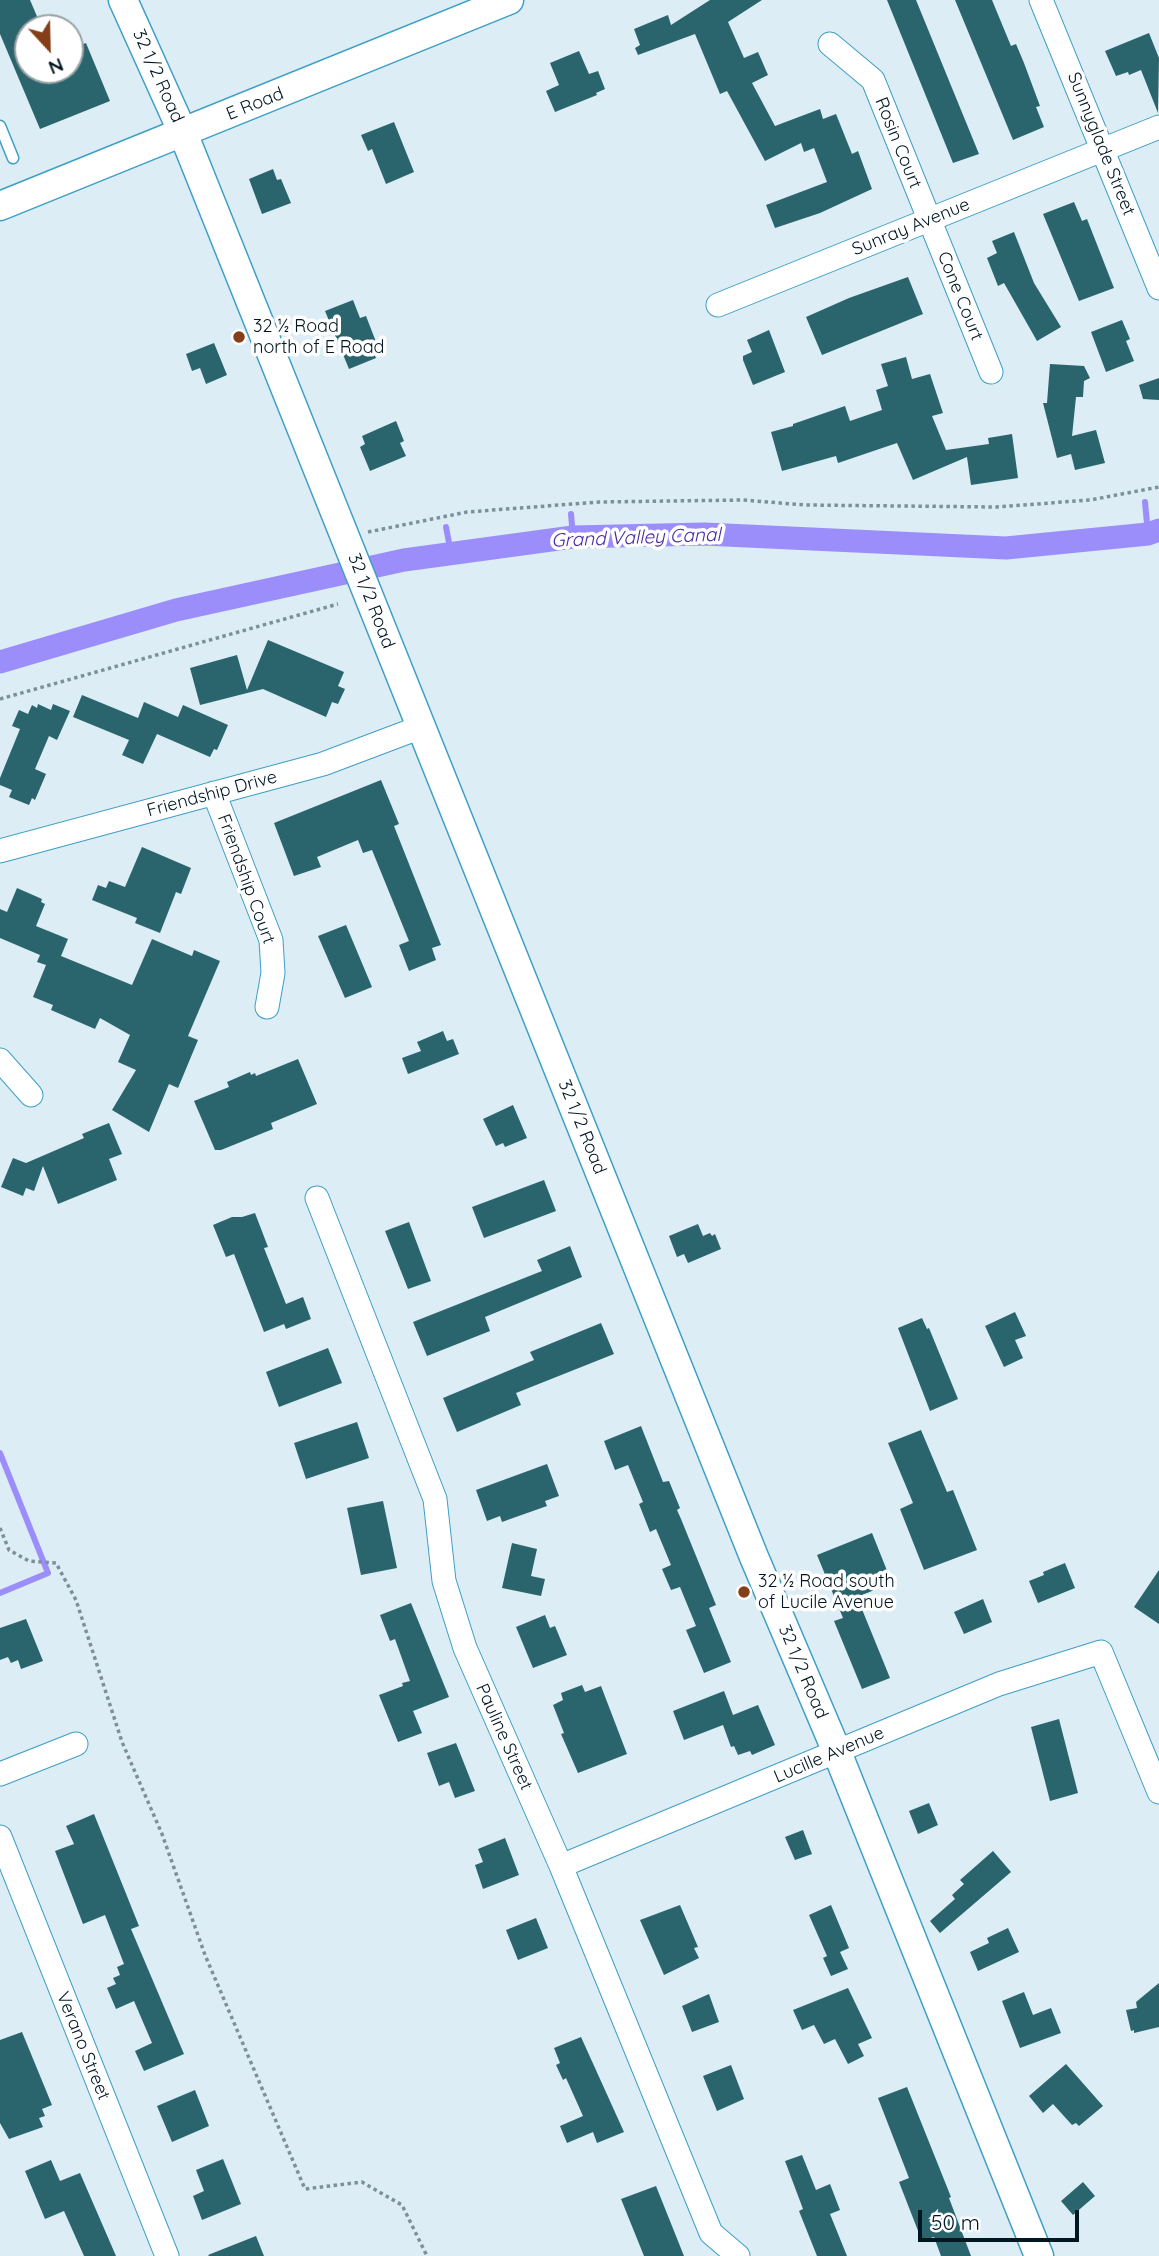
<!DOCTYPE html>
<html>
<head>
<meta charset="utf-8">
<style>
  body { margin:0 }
  #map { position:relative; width:1159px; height:2256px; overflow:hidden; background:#dcedf5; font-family:Quicksand,sans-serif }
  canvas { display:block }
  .north { position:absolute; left:14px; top:14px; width:70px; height:70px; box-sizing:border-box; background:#fff; border:2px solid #99a2a6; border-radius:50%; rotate:158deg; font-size:19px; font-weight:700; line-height:28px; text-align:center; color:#001621 }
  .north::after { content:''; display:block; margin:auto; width:24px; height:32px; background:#853f18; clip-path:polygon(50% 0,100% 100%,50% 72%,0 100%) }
  .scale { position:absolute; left:918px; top:2210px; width:161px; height:32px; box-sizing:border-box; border:4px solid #001621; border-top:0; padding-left:9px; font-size:21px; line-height:24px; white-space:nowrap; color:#001621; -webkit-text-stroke:5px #fff; paint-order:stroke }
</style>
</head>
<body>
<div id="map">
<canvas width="1159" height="2256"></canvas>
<div class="north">N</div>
<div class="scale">50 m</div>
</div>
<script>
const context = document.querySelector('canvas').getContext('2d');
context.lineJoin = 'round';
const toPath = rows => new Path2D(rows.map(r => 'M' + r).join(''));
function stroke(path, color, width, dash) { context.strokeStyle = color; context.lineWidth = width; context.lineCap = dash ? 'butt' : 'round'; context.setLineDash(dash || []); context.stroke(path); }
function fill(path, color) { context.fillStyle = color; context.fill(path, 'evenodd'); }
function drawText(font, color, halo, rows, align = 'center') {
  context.font = font + ' Quicksand,sans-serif'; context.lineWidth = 7; context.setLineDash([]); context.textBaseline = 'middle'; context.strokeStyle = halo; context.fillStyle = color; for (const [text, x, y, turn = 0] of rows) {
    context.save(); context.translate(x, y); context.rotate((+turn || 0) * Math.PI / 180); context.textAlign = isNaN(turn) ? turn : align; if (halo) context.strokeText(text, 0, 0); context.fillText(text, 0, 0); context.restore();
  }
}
stroke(toPath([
  [1145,502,1148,534],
  [571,514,573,537],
  [446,527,451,553],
  [0,1453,48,1573,0,1593]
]), '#9b8efb', 6);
stroke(toPath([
  [0,662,176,610,404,560,573,537,704,534,1006,548,1148,534,1159,530]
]), '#9b8efb', 23);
fill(toPath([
  [0,0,30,0,42,28,28,28,28,70,70,70,70,49,86,43,110,101,40,129,0,34],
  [710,0,762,0,728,22,744,58,758,52,768,75,752,83,775,126,820,109,823,119,836,114,852,154,858,151,872,189,820,213,775,228,766,205,827,182,814,148,804,152,801,143,765,161,727,91,720,94,695,34,638,55,635,48,640,45,634,29,668,15,671,25],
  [887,0,916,0,979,154,953,163],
  [955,0,992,0,1011,46,1016,44,1024,63,1040,106,1036,107,1044,127,1013,140],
  [1149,33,1159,58,1158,113,1141,70,1129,75,1128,72,1116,76,1105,51],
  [579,51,589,74,598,71,605,89,596,93,597,95,555,112,546,91,559,85,550,63],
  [394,122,414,172,386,184,372,149,368,151,361,135],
  [273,169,277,180,281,179,291,203,262,214,249,179],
  [1074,202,1082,221,1087,219,1114,288,1079,301,1043,214],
  [1014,232,1034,283,1061,327,1037,341,1004,283,998,286,987,258,997,253,992,241],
  [908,277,923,314,822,355,806,317,849,298],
  [353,300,360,318,366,316,378,347,372,349,376,358,349,369,325,311],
  [1122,320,1130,339,1126,341,1134,361,1106,372,1091,332],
  [769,330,785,372,753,385,743,360,743,356,752,352,747,340],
  [214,343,227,375,206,384,200,368,192,371,186,354],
  [906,357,912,379,930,374,943,413,932,416,946,450,989,444,988,438,1012,434,1018,478,971,485,967,457,913,480,897,443,838,463,836,456,782,471,771,432,793,426,793,424,845,406,850,421,882,410,876,390,888,386,881,364],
  [1050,364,1084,366,1090,378,1084,381,1083,397,1076,397,1072,436,1096,430,1105,463,1075,470,1071,454,1057,458,1043,403,1047,403],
  [1159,378,1159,400,1143,399,1139,385],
  [396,421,404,441,400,443,406,456,370,471,360,447,365,444,362,436],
  [268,640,344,672,338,686,345,689,338,704,332,702,326,717,263,689,200,705,190,668,237,655,247,690],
  [82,695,138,718,144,702,178,717,183,705,228,725,217,750,214,749,210,757,157,734,143,764,122,755,129,740,73,717],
  [38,704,51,710,53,704,70,711,57,740,49,736,35,769,46,774,35,800,32,798,29,805,9,797,12,790,0,785,0,778,20,729,12,726,19,710,28,714,32,705,37,708],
  [381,780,399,824,394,826,441,945,432,948,436,960,409,971,399,945,409,941,372,850,363,853,358,840,317,857,321,867,294,876,274,823],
  [142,847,191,868,181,894,176,892,160,933,135,923,137,918,92,900,98,885,106,888,109,881,125,887],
  [17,888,42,899,41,902,45,904,36,926,68,939,61,956,132,985,152,939,192,956,194,950,220,961,188,1036,198,1040,178,1088,169,1084,149,1132,112,1110,136,1070,118,1062,130,1035,100,1018,95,1029,51,1010,53,1005,33,997,46,965,37,962,40,955,0,938,0,909,7,912],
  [346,925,372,987,345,998,318,936],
  [443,1031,447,1041,453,1039,459,1054,408,1074,402,1058,421,1051,417,1042],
  [298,1059,317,1104,271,1123,273,1129,221,1150,215,1150,194,1101,229,1087,227,1082,250,1072,251,1075,255,1073,256,1076],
  [513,1105,527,1138,505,1147,503,1143,496,1146,483,1119],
  [109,1123,122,1154,109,1159,117,1180,58,1204,43,1166,34,1191,26,1188,23,1196,1,1187,13,1158,26,1163,84,1138,82,1134],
  [544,1180,556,1211,484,1238,472,1207],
  [255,1213,268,1247,264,1248,286,1304,303,1297,311,1319,286,1329,284,1324,264,1332,234,1254,226,1257,213,1225,232,1217,242,1217],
  [409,1222,431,1281,408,1289,385,1231],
  [698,1224,703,1236,710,1233,712,1236,715,1234,721,1249,688,1263,684,1254,677,1257,669,1236],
  [570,1246,582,1277,485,1317,490,1331,427,1356,413,1322,542,1271,537,1260],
  [1015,1312,1026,1336,1015,1340,1023,1358,1004,1367,985,1326],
  [922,1318,927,1329,929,1328,958,1399,930,1411,898,1328],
  [601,1323,614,1354,516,1393,521,1405,457,1432,443,1398,534,1360,530,1352],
  [328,1348,342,1383,279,1407,266,1372],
  [357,1422,369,1458,306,1479,294,1443],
  [641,1426,663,1482,669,1481,680,1508,677,1510,681,1519,716,1605,709,1608,731,1662,704,1673,686,1630,696,1626,680,1587,671,1590,662,1569,671,1565,656,1529,650,1532,639,1504,643,1502,628,1465,615,1470,604,1441],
  [921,1430,947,1492,953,1490,977,1550,924,1570,900,1509,913,1503,888,1443],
  [547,1464,559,1496,545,1501,547,1506,513,1518,502,1522,500,1516,487,1521,476,1490],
  [383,1501,397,1568,361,1575,347,1508],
  [872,1533,892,1583,857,1597,890,1678,862,1689,834,1621,843,1618,817,1555],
  [512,1543,537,1549,531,1576,545,1579,541,1596,502,1588],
  [1065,1563,1075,1588,1038,1603,1029,1581,1044,1575,1043,1572],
  [1159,1570,1159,1624,1134,1607],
  [983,1599,992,1622,964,1634,954,1612],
  [411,1603,449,1697,413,1711,422,1733,398,1742,379,1695,403,1686,402,1683,410,1681,395,1639,390,1641,380,1615],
  [545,1615,550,1628,555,1626,567,1655,533,1668,516,1627],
  [26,1619,43,1661,21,1669,18,1660,11,1663,8,1657,0,1660,0,1628],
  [582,1685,585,1692,601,1686,627,1754,578,1773,561,1734,564,1733,553,1705,563,1700,561,1693],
  [724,1691,733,1715,758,1705,775,1745,752,1755,750,1751,738,1755,734,1746,731,1747,723,1725,684,1740,673,1711],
  [1059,1719,1078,1793,1050,1801,1031,1727],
  [456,1743,475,1791,455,1798,449,1782,439,1786,427,1753],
  [929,1803,938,1825,918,1834,909,1811],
  [94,1814,139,1926,131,1929,184,2054,144,2071,135,2051,152,2043,134,2001,116,2009,107,1988,116,1984,113,1978,120,1975,117,1967,124,1964,105,1915,83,1924,55,1851,74,1844,66,1826],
  [803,1830,812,1854,795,1860,785,1837],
  [505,1838,519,1875,483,1889,475,1865,483,1862,478,1849],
  [993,1851,1011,1872,940,1933,930,1921,955,1899,952,1895,964,1884,960,1880],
  [680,1905,698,1947,694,1948,699,1958,664,1975,640,1920],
  [831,1905,849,1948,840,1952,848,1969,831,1976,823,1958,827,1956,809,1915],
  [536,1918,548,1948,518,1960,506,1930],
  [1008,1928,1019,1952,978,1971,970,1952,989,1943,987,1938],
  [1159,1983,1159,2027,1134,2033,1134,2030,1131,2031,1126,2010,1137,2008,1136,2002],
  [848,1988,872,2038,858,2044,864,2056,848,2064,835,2039,824,2044,814,2025,802,2030,793,2010],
  [1024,1992,1033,2015,1051,2008,1061,2033,1020,2048,1002,2001],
  [709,1994,719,2022,692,2032,682,2006],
  [22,2032,52,2105,42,2109,45,2116,39,2118,43,2127,9,2139,0,2123,0,2040],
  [581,2037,624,2132,597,2143,593,2132,567,2143,560,2126,583,2116,566,2078,563,2080,556,2065,560,2063,554,2048],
  [1066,2064,1103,2106,1079,2126,1076,2123,1072,2125,1053,2104,1043,2113,1029,2096],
  [731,2065,744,2099,717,2111,703,2076],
  [907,2087,951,2197,949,2198,971,2256,941,2256,934,2237,922,2241,899,2182,909,2178,878,2098],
  [195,2090,209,2126,172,2142,157,2106],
  [802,2155,816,2190,830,2184,840,2210,830,2214,847,2256,817,2256,799,2211,803,2209,785,2161],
  [223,2159,241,2204,202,2220,193,2196,204,2191,196,2170],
  [51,2160,60,2181,80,2173,116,2256,84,2256,64,2211,45,2219,25,2171],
  [1083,2182,1095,2196,1073,2215,1061,2201],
  [656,2186,684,2256,644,2256,621,2199],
  [256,2236,264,2256,209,2256,208,2255]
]), '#2a656d');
const service = toPath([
  [0,126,13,158]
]);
const minor = toPath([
  [1041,0,1159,288],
  [830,44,873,80,991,372],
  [718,305,1159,127],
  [214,793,271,940,273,973,267,1007],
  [0,851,323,764,421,727],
  [0,1060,31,1095],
  [317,1198,435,1499,444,1581,465,1648,561,1866,711,2233,738,2256],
  [0,1774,76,1744],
  [0,1837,167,2256],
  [561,1866,999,1684,1101,1652,1159,1792]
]);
const tertiary = toPath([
  [123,0,183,133,754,1557,837,1752,1039,2256],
  [0,206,509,0]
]);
stroke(service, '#3d9fc5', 13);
stroke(minor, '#3d9fc5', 25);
stroke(tertiary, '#3d9fc5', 31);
stroke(toPath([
  [368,532,467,512,599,502,743,500,805,505,996,507,1090,500,1159,487],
  [0,699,338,604],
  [0,1528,9,1550,29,1561,56,1563,76,1600,122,1742,162,1834,205,1955,305,2189,362,2182,402,2205,427,2256]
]), '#7d9099', 3.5, [3.5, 3.5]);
stroke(service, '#fff', 10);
stroke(minor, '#fff', 23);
stroke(tertiary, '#fff', 28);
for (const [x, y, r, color] of [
  [239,337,7,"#853f18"],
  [744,1592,7,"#853f18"]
]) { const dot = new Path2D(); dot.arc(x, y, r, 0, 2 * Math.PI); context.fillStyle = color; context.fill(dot); stroke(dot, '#fff', 2.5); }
drawText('18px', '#001621', '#fff', [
  ["32 1/2 Road",158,76,66],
  ["E Road",255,104,-22],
  ["Rosin Court",898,143,68],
  ["Sunnyglade Street",1101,144,68],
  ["Sunray Avenue",911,227,-22],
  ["Cone Court",960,296,68],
  ["32 1/2 Road",371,601,69],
  ["Friendship Drive",212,794,-15],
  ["Friendship Court",246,879,70],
  ["32 1/2 Road",582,1127,68],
  ["32 1/2 Road",803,1672,67],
  ["Pauline Street",504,1737,66],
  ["Lucille Avenue",829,1755,-23],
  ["Verano Street",83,2046,68]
]);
drawText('18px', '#001621', '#fff', [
  ["32 ½ Road",253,327],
  ["north of E Road",253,348],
  ["32 ½ Road south",758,1582],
  ["of Lucile Avenue",758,1603]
], 'left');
drawText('italic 19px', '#4a28a6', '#fff', [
  ["Grand Valley Canal",636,538,-2]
]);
</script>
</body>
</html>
